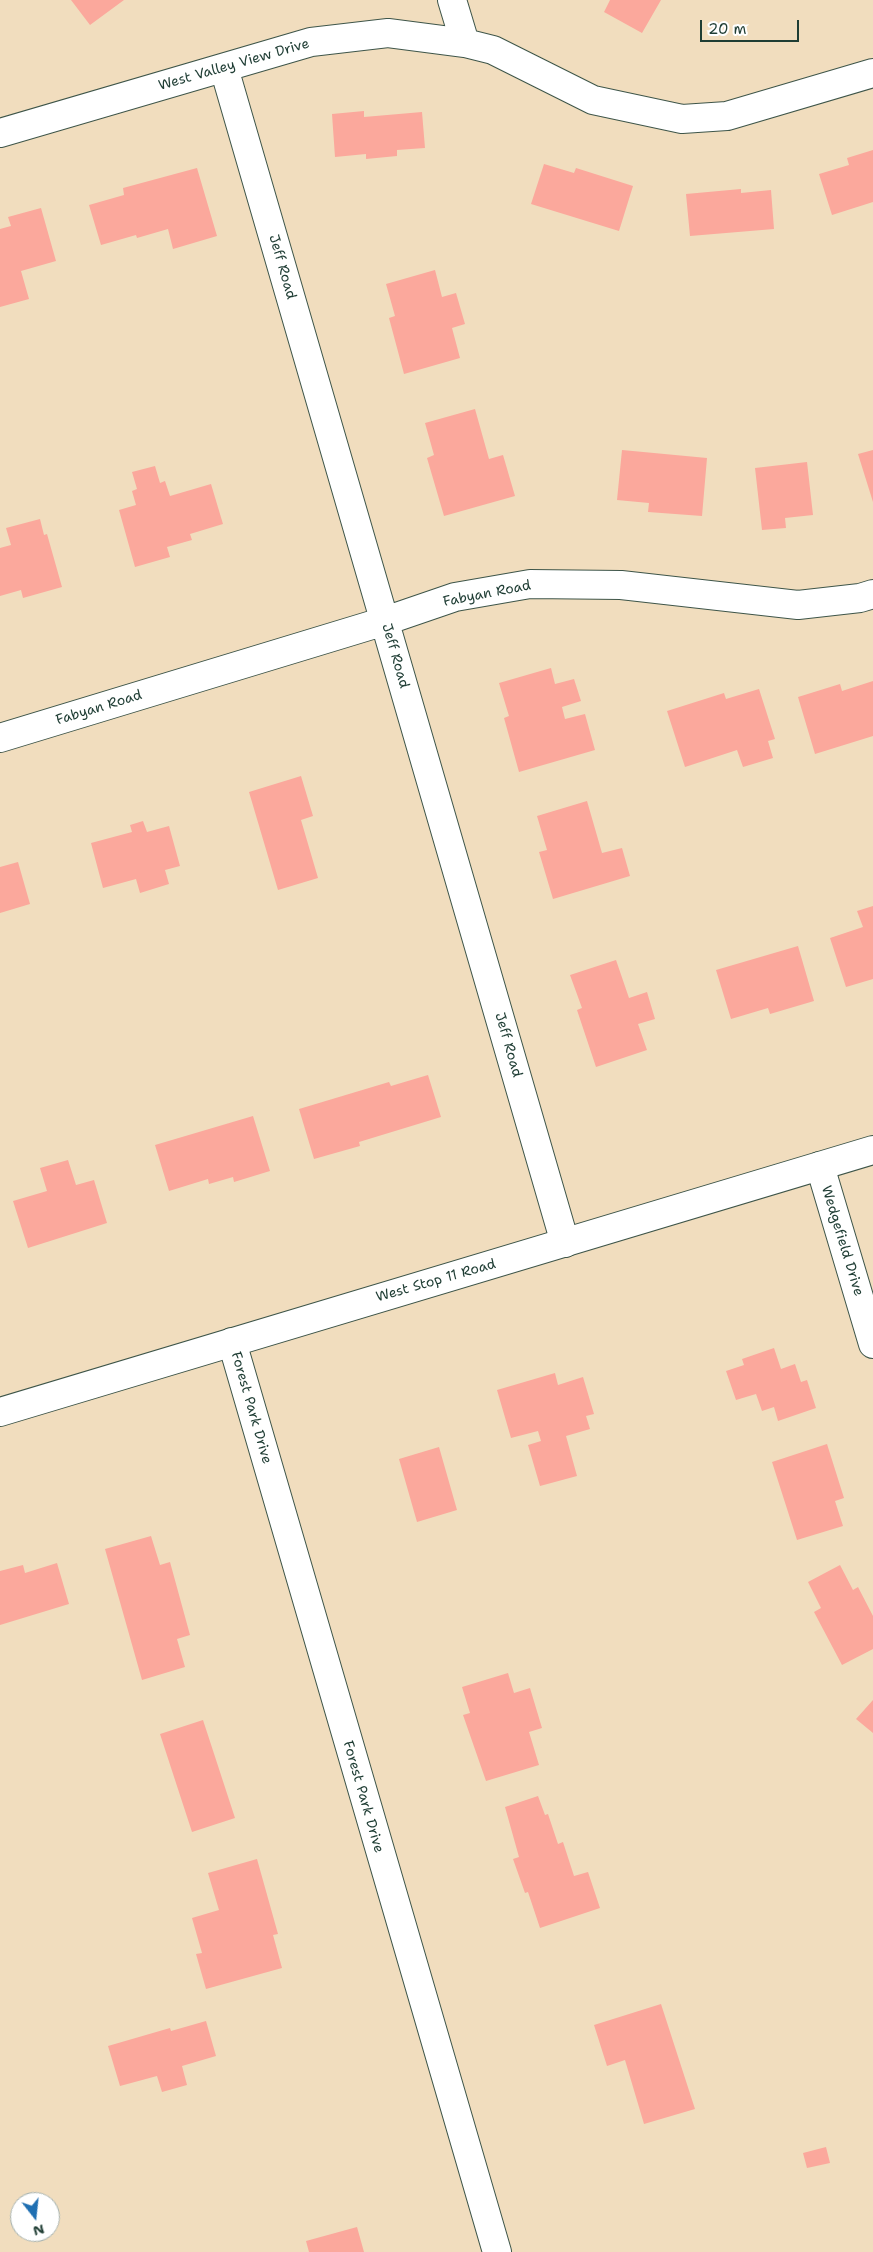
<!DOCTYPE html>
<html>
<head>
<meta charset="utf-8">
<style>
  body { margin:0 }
  #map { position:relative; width:873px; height:2252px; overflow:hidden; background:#f1ddbe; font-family:"Shantell Sans",sans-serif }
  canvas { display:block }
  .north { position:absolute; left:10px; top:2192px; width:50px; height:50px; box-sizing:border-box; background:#fff; border:1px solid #a5b1ae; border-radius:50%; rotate:164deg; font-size:14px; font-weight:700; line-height:20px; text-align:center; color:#1f3d34 }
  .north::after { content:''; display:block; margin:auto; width:18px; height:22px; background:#1f6fb2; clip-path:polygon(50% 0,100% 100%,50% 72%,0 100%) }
  .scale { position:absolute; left:700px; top:20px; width:99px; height:22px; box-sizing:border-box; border:2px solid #1f3d34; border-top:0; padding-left:6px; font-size:15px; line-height:18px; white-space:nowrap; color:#1f3d34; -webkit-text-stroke:4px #fff; paint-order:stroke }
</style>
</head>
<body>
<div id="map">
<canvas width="873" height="2252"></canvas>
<div class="north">N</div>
<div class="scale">20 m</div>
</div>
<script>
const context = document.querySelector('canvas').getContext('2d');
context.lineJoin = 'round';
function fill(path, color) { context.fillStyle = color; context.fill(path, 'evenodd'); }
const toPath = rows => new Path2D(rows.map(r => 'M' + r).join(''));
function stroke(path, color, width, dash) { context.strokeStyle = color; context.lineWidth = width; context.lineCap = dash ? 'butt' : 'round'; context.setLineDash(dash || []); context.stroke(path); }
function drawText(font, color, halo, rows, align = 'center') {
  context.font = font + ' "Shantell Sans",sans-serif'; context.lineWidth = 5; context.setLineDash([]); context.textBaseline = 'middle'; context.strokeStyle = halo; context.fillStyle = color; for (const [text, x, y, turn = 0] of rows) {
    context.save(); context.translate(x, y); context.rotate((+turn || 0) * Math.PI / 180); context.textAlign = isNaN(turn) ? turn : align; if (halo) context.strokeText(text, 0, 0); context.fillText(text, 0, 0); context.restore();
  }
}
fill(toPath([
  [71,0,124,0,90,25],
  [610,0,661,0,642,33,604,12],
  [364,111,364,117,422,112,425,148,397,150,397,156,366,159,366,154,335,157,332,114],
  [873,150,873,202,832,215,819,174,849,165,847,158],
  [544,164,574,173,576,168,633,186,619,231,531,204],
  [197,168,217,236,173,249,168,229,137,238,136,235,101,245,89,205,124,195,123,188],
  [741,189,741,193,771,190,774,229,690,236,686,194],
  [41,208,56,261,21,271,29,299,0,307,0,229,11,226,8,217],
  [435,270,442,297,456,293,465,324,452,328,460,358,404,374,389,318,395,316,386,284],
  [475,409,489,459,503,455,515,496,444,516,427,458,434,455,425,423],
  [622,450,707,458,702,516,648,512,649,503,617,500],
  [873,450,873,502,858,454],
  [807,462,813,515,785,518,786,528,762,530,755,468],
  [155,466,160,483,165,481,170,496,211,484,223,524,190,534,192,540,167,547,170,557,135,567,119,510,136,505,132,491,137,489,132,472],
  [40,519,44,535,47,534,62,587,23,598,21,590,0,596,0,548,11,545,6,528],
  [551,668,555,684,574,679,581,701,562,707,565,719,585,714,595,750,519,772,504,718,509,716,499,683],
  [873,681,873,736,815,754,798,697,840,684,842,691],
  [759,689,775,739,768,741,773,758,743,767,737,750,685,767,667,711,724,693,726,699],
  [301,776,313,816,301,820,318,878,278,890,249,792],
  [587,801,602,853,622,848,630,876,553,899,539,852,547,850,537,816],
  [143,821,147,832,169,826,180,866,165,870,169,884,140,893,136,879,103,888,91,843,132,832,130,825],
  [18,862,30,904,0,913,0,867],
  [873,906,873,979,846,987,830,938,863,927,857,911],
  [798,946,814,1001,770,1014,768,1008,731,1019,716,970],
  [616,960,629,998,647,992,655,1019,638,1024,647,1050,596,1067,577,1010,582,1008,570,975],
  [428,1075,441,1117,359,1142,360,1146,314,1159,299,1109,389,1082,391,1086],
  [253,1116,270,1171,234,1182,233,1177,209,1184,208,1179,169,1191,155,1145],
  [68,1160,76,1185,94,1180,107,1223,28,1248,13,1201,47,1191,40,1168],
  [774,1348,781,1369,795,1364,801,1382,807,1380,816,1408,778,1421,774,1407,762,1411,756,1394,736,1400,726,1371,744,1365,742,1359],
  [555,1373,558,1385,583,1377,594,1414,586,1416,590,1429,566,1436,577,1476,540,1486,528,1445,541,1441,538,1431,511,1438,497,1390],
  [827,1444,844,1498,835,1501,843,1526,797,1540,772,1462],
  [439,1447,457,1510,417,1522,399,1459],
  [151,1536,160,1565,170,1562,190,1635,177,1639,185,1667,142,1680,105,1549],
  [57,1563,69,1604,0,1625,0,1571,23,1565,25,1573],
  [840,1565,853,1590,858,1587,873,1616,873,1649,842,1665,814,1612,821,1608,808,1582],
  [508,1673,514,1693,530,1688,542,1728,529,1732,539,1765,486,1781,463,1715,470,1713,462,1687],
  [873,1700,873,1733,856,1719],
  [203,1720,235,1818,192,1832,160,1734],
  [538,1796,545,1815,548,1814,558,1844,563,1842,574,1876,588,1872,600,1908,540,1928,528,1892,525,1893,513,1859,519,1857,505,1807],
  [257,1859,278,1934,273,1935,282,1968,206,1989,196,1954,202,1953,192,1918,219,1910,208,1873],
  [661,2004,695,2109,644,2124,625,2060,607,2066,594,2025],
  [206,2021,216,2056,182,2066,187,2085,162,2092,157,2076,120,2086,108,2046,170,2028,171,2031],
  [826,2147,830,2163,807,2168,803,2153],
  [357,2227,364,2252,309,2252,306,2241]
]), '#fba89c');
const minor = toPath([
  [452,0,465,43],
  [224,68,565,1243],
  [0,133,311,42,388,33,465,43,493,50,593,100,682,119,727,116,873,73],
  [0,738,385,621,455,597,530,584,621,585,798,605,860,598,873,594],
  [820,1166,873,1344],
  [232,1342,497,2252]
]);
const secondary = toPath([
  [0,1412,873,1150]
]);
stroke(minor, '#3e5549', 30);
stroke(secondary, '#3e5549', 30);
stroke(minor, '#fff', 28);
stroke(secondary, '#fff', 28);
drawText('14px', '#1f3d34', '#fff', [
  ["West Valley View Drive",234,65,-16],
  ["Jeff Road",282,267,74],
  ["Fabyan Road",487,594,-11],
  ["Jeff Road",395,656,74],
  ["Fabyan Road",99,708,-17],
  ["Jeff Road",508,1045,74],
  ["Wedgefield Drive",842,1241,73],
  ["West Stop 11 Road",436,1281,-16],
  ["Forest Park Drive",251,1408,74],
  ["Forest Park Drive",363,1797,74]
]);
</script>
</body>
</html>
